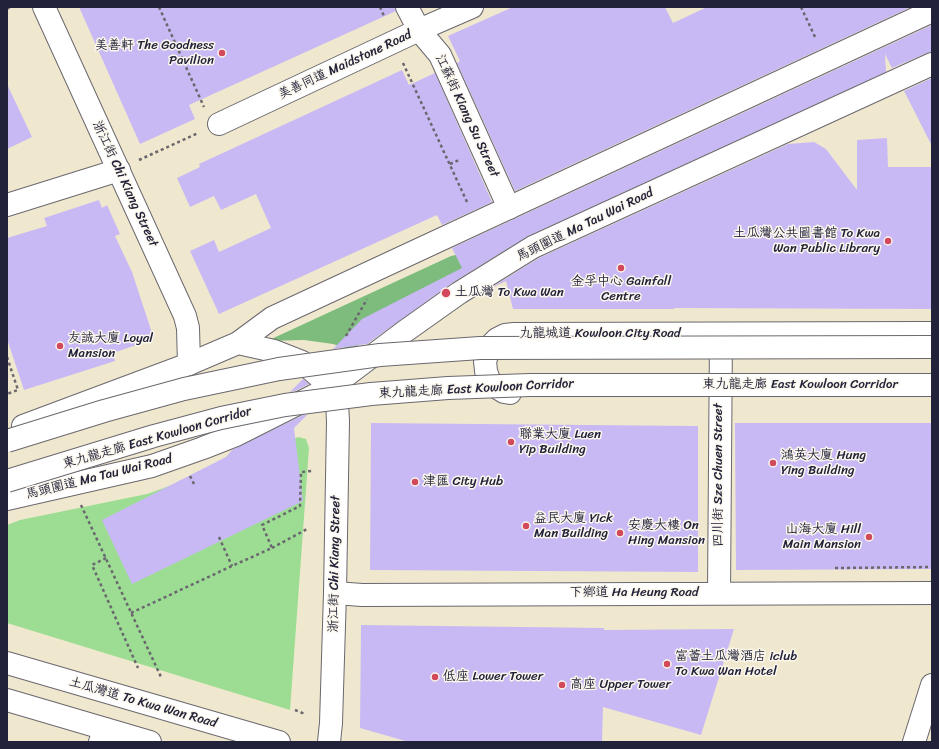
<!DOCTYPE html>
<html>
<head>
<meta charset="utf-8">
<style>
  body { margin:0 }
  #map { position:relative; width:939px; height:749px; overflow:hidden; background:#f0e8ce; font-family:Sriracha,sans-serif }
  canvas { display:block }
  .frame { position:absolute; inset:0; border:8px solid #22223b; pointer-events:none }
</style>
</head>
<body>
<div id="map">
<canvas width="939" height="749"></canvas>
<div class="frame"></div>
</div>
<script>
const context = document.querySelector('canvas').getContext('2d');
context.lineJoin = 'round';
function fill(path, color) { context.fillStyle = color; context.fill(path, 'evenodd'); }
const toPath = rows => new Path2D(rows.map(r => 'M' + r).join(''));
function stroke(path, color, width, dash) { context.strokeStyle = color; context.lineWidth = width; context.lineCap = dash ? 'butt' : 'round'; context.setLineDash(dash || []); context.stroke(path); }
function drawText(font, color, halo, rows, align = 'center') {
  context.font = font + ' Sriracha,"LXGW WenKai TC",sans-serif'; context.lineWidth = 3; context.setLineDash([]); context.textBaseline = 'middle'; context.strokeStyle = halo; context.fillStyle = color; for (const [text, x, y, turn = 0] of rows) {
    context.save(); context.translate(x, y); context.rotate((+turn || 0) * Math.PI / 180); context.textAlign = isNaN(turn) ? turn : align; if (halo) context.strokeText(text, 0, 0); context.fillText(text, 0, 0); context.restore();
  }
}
fill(toPath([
  [298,437,306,439,309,448,290,710,7,623,7,525,20,520,147,494,275,448]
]), '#9cdd93');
fill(toPath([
  [512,242,381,328,352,350,333,344,304,340,267,341,451,256]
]), '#7dbc7d');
fill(toPath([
  [79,7,395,7,396,11,189,105,195,119,140,144],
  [513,7,665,7,673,23,707,7,911,7,515,191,457,63,460,61,448,36],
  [932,25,932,52,927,53,892,68,885,54,886,72,528,236,452,283,367,344,333,349,362,319,462,268,452,248],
  [402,70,409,85,435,73,492,202,442,225,437,215,219,314,190,251,214,240,219,252,271,228,256,194,221,210,214,196,190,207,177,178,200,167,199,164],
  [932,78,932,146,904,91],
  [7,84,32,137,7,149],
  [887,138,888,167,932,167,932,309,674,308,674,309,513,309,506,281,489,289,539,258,788,144,814,142,826,149,857,190,857,140],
  [99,200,102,208,107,205,120,234,115,236,132,272,154,339,113,353,115,361,24,390,7,339,7,238,47,226,44,218],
  [303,379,309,384,295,391,290,392],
  [303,415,307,415,294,428,303,501,132,584,102,520,226,457,232,450],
  [371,423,698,426,698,572,370,570],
  [735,423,932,423,932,569,736,570],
  [361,625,604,628,604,630,734,629,701,735,603,707,602,742,409,742,360,728]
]), '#c8b9f5');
const minor = toPath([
  [407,7,419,30,440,55,509,208],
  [219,124,419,30,472,7],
  [7,205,119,170],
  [510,393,504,392,496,387,489,380,486,371,485,361,491,345,497,339,505,335,514,334,932,333],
  [335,593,362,595,932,593],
  [719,593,721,334],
  [100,742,105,729],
  [914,742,932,685]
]);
const tertiary = toPath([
  [44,7,185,316,188,328,189,364]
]);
const secondary = toPath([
  [7,663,279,742],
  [7,700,150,742],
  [329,742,331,723,335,593,338,421,337,403,331,387]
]);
const primary = toPath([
  [238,343,274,351,302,362,331,387],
  [23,426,189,364,238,343,272,318,932,11],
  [7,499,152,466,203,448,236,435,331,387,404,332,459,293,533,247,932,64]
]);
stroke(minor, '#6a676e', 24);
stroke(tertiary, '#6a676e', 24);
stroke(secondary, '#6a676e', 24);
stroke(primary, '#6a676e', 24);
stroke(toPath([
  [159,7,204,107],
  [380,7,384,16],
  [801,7,816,39],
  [7,9,10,7],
  [403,63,467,202],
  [139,160,198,133],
  [450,164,461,159],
  [346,336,367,299],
  [7,357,18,390,7,394],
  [190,476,194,484],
  [81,505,161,677],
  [219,537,232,566],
  [272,548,309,528],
  [106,558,92,565,138,668],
  [835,568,932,567],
  [131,613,232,566,272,548,262,525,300,506,301,472,312,471],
  [295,710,305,714]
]), '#6a676e', 2.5, [3, 3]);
stroke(minor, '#fff', 22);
stroke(tertiary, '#fff', 22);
stroke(secondary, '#fff', 22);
stroke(primary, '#fff', 22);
const trunkBridge = toPath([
  [7,441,104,411,184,389,279,369,380,355,480,348,932,347],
  [7,481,154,436,221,418,285,405,371,394,448,388,530,385,932,385]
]);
stroke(trunkBridge, '#6a676e', 24, []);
stroke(trunkBridge, '#fff', 22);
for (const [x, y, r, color] of [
  [222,53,4,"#d1495b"],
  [888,241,4,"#d1495b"],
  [621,268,4,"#d1495b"],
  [446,293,5,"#d1495b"],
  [60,346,4,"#d1495b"],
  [511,442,4,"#d1495b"],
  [773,463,4,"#d1495b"],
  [415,482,4,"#d1495b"],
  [526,526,4,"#d1495b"],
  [620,533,4,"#d1495b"],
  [869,537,4,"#d1495b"],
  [667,664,4,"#d1495b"],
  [435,677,4,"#d1495b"],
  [562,685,4,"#d1495b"]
]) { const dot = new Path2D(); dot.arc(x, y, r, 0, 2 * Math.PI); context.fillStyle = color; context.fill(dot); stroke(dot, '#fbf7ec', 1.5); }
drawText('13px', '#22223b', '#fbf7ec', [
  ["美善軒 The Goodness",214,46,"right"],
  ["Pavilion",214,61,"right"],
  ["土瓜灣公共圖書館 To Kwa",880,234,"right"],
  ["Wan Public Library",880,249,"right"],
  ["金孚中心 Gainfall",621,282,"center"],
  ["Centre",621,297,"center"],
  ["土瓜灣 To Kwa Wan",455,293],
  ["友誠大廈 Loyal",68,339],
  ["Mansion",68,354],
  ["聯業大廈 Luen",519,435],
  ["Yip Building",519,450],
  ["鴻英大廈 Hung",781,456],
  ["Ying Building",781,471],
  ["津匯 City Hub",423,482],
  ["益民大廈 Yick",534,519],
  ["Man Building",534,534],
  ["安慶大樓 On",628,526],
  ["Hing Mansion",628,541],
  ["山海大廈 Hill",861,530,"right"],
  ["Main Mansion",861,545,"right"],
  ["富薈土瓜灣酒店 iclub",675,657],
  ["To Kwa Wan Hotel",675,672],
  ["低座 Lower Tower",443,677],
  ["高座 Upper Tower",570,685]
], 'left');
drawText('13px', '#22223b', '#fbf7ec', [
  ["美善同道 Maidstone Road",345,65,-25],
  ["江蘇街 Kiang Su Street",467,116,65],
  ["浙江街 Chi Kiang Street",125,184,65],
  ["馬頭圍道 Ma Tau Wai Road",585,225,-26],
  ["九龍城道 Kowloon City Road",600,334],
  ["東九龍走廊 East Kowloon Corridor",800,385],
  ["東九龍走廊 East Kowloon Corridor",476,389,-3],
  ["東九龍走廊 East Kowloon Corridor",157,438,-16],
  ["四川街 Sze Chuen Street",719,475,-90],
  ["馬頭圍道 Ma Tau Wai Road",99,477,-14],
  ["浙江街 Chi Kiang Street",335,564,-89],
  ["下鄉道 Ha Heung Road",634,593],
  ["土瓜灣道 To Kwa Wan Road",143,703,16]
]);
</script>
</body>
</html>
